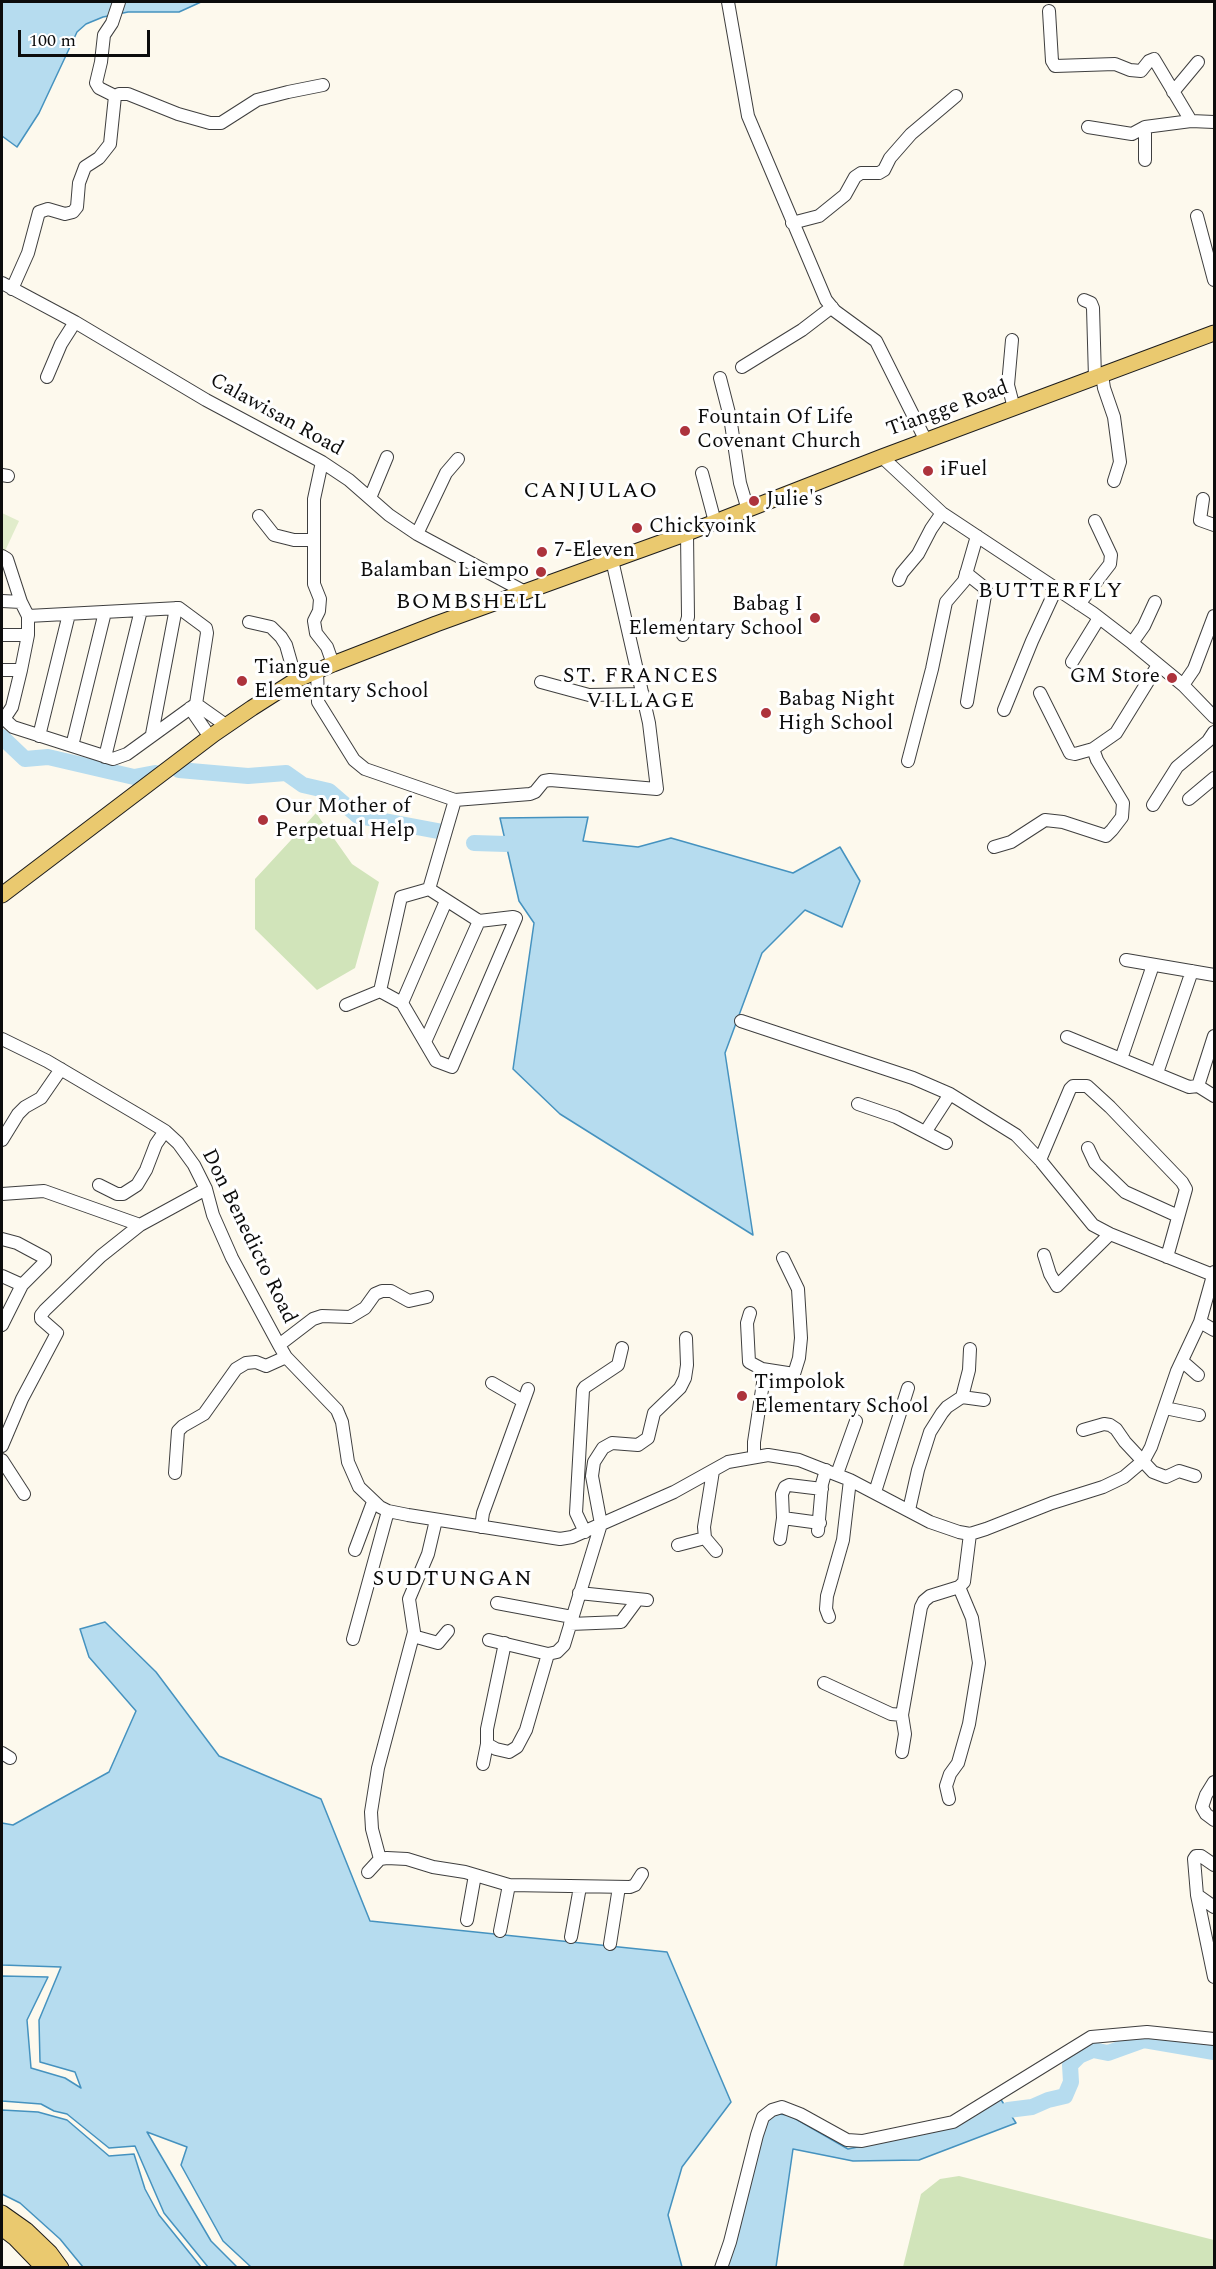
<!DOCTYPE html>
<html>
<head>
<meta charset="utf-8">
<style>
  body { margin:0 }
  #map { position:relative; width:1216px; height:2269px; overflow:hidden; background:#fdf9ed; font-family:Spectral,serif }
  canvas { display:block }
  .frame { position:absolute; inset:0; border:3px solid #0c0c0c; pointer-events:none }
  .scale { position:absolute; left:18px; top:30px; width:132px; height:27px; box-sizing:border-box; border:3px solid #0c0c0c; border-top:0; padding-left:8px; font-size:18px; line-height:21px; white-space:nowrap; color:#0c0c0c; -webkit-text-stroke:4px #fff; paint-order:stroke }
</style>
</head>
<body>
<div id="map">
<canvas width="1216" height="2269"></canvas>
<div class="frame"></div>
<div class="scale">100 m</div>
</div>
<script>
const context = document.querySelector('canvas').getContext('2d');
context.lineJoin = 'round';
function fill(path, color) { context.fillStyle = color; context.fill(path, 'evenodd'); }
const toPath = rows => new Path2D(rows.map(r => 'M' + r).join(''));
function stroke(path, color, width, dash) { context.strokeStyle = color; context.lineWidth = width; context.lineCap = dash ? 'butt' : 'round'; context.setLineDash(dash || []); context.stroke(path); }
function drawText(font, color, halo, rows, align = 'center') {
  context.font = font + ' Spectral,serif'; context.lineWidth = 6; context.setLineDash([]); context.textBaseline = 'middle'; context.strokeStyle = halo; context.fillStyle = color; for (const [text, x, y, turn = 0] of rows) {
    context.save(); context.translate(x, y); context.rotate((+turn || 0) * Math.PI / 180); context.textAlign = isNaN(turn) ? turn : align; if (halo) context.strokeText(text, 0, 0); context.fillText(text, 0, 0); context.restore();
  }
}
fill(toPath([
  [316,813,352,864,379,882,355,968,317,990,255,929,255,879],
  [959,2176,1214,2240,1214,2267,903,2267,921,2194,940,2179]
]), '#d1e4ba');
fill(toPath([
  [2,513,19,521,5,551,2,549]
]), '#e1eccb');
const water = toPath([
  [2,2,201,2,179,12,128,12,103,17,86,24,77,32,39,113,17,147,2,136,2,2],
  [588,817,583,841,638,847,671,838,793,873,840,847,860,881,842,927,805,910,762,953,725,1053,753,1235,560,1114,513,1069,534,923,519,901,500,818,588,817],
  [105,1622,156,1672,219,1756,321,1799,370,1921,667,1952,731,2102,682,2167,668,2215,682,2267,251,2267,223,2241,181,2165,187,2147,147,2132,211,2241,237,2267,208,2267,164,2213,135,2146,109,2148,67,2114,54,2111,41,2104,2,2101,2,1976,48,1977,27,2020,31,2068,65,2078,81,2088,75,2072,40,2062,39,2020,61,1967,2,1965,2,1823,13,1825,109,1772,136,1711,89,1657,80,1629,105,1622],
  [998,2095,1016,2123,919,2160,853,2161,793,2149,776,2267,725,2268,767,2119,778,2114,789,2115,848,2149,953,2127,998,2095],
  [2,2110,38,2112,67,2120,109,2156,134,2154,145,2189,159,2215,201,2267,83,2267,60,2239,20,2203,2,2194,2,2110]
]);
fill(water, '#b6dcef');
stroke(water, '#4592bf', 1.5);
stroke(toPath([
  [2,737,25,759,48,757,134,777,155,773],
  [179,770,248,776,286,773,303,785,329,791,358,816,443,832],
  [474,843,506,844],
  [988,2119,1008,2110,1032,2107,1048,2100,1065,2096,1071,2082,1070,2065,1079,2056,1093,2050,1108,2053,1144,2040,1214,2052]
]), '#b6dcef', 16);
const minor = toPath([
  [728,2,748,116,826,300,835,311,876,341,926,441],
  [1049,11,1052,61,1055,66,1115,64,1130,70,1141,71,1149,61,1154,59,1191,121],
  [1173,92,1198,62],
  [115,96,99,88,96,83,101,62,104,35,112,23,119,2],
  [1088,127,1132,134,1145,127],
  [1145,160,1145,127,1191,121,1214,122],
  [1197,216,1214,280],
  [792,223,819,216,845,195,855,177,861,173,879,173,884,170,890,158,911,134,956,96],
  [2,283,75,322,206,400,322,462,349,480,389,515,417,534,525,592],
  [12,289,28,253,39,212,48,209,65,214,73,212,77,207,79,183,85,167,99,158,110,144,115,96,119,94,128,94,178,114,210,123,221,123,257,100,288,92,323,85],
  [1084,300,1091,303,1093,308,1095,378],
  [1012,340,1008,385,1014,408],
  [742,367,802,330,832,307],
  [1102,375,1104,388,1114,417,1120,462,1114,481],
  [47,377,61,344,75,322],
  [720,378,730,417,740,483,748,510],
  [882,457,942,513,1093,613,1132,643,1183,685,1214,717],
  [322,462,314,499,314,584,320,599,319,611,314,621,316,633,327,647,333,664],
  [702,473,715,522],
  [2,475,8,476],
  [370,498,387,457],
  [1203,499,1200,520,1214,525],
  [259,516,274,535,294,540,314,540],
  [417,534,446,473,458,459],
  [2,556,7,559,21,602,28,616,28,635,21,670,12,707,4,719],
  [966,573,986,589,967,702],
  [899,580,902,573,918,554,931,529,942,513],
  [2,601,21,602],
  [1079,604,1110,564,1111,555,1095,521],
  [28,616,179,608,206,628,207,633,196,704],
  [249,622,271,627,281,637,286,645,296,680],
  [2,635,28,635],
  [683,635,688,617,687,533],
  [1132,643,1144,626,1155,602],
  [1072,662,1099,618],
  [2,670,21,670],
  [317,670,318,702,354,760,365,769,455,800,530,794,535,792,544,781,550,780,657,789,649,723,612,560],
  [541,682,589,695,643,694],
  [1183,685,1194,669,1214,616],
  [1040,693,1070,753,1075,754,1093,749],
  [196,704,227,726],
  [190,708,210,737],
  [1004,710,1032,641,1056,589],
  [2,717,13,727,113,759,127,754,196,704],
  [152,734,176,608],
  [39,736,69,614],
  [72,746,105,612],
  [105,757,141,610],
  [908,761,932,669,946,602,964,581,977,536],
  [1189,799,1214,778],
  [1153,805,1177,767,1208,741,1214,732],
  [994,847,1011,842,1045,820,1063,822,1106,836,1112,830,1122,817,1123,803,1097,760,1093,749,1116,733,1158,665],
  [429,889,455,800],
  [1126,960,1214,975],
  [402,1003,446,901],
  [346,1005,380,991,402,1003,436,1061,452,1067,516,918,513,917,479,921,429,889,401,897,380,991],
  [741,1021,913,1078,950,1094,1016,1135,1040,1160,1093,1225,1110,1234,1213,1275],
  [1067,1037,1189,1087,1198,1086,1214,1096],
  [2,1039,47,1061,142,1117,165,1131,178,1143,194,1165,206,1189,213,1215,232,1258,279,1345,286,1357,337,1410,342,1422,348,1462,359,1487,380,1507,388,1511,408,1515,560,1539,572,1537,674,1492,728,1462,768,1455,799,1460,850,1480,930,1522,959,1532,970,1534,986,1529,1052,1503,1103,1487,1124,1477,1144,1460,1151,1447,1177,1371,1200,1322,1214,1272],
  [425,1042,479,921],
  [1121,1059,1153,965],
  [1157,1073,1192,971],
  [1198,1086,1214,1036],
  [858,1104,896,1117,946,1143],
  [926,1131,950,1094],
  [2,1140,18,1114,25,1107,41,1098,61,1069],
  [1088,1148,1095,1163,1125,1192,1178,1216],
  [1040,1160,1070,1089,1073,1086,1087,1086,1110,1107,1182,1182,1186,1189,1167,1257],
  [99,1185,117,1194,123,1194,137,1185,146,1170,156,1144,165,1131],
  [2,1194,44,1191,140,1225],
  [2,1239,17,1243,45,1258,45,1262,22,1285,2,1325],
  [1044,1255,1050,1274,1057,1286,1110,1234],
  [2,1276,22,1285],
  [750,1313,747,1323,749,1362,762,1369,794,1374,799,1358,801,1338,798,1289,783,1258],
  [1200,1322,1214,1330],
  [279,1345,313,1319,322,1316,350,1317,365,1308,375,1294,382,1291,391,1291,409,1301,427,1297],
  [1182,1361,1198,1375],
  [492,1383,523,1401],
  [962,1397,969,1370,970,1349],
  [1165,1408,1199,1415],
  [1083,1430,1104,1424,1110,1425,1116,1429,1125,1442,1153,1472,1166,1477,1179,1471,1195,1476],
  [2,1446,22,1399,57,1333,41,1319,41,1315,45,1310,101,1256,140,1225,206,1189],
  [754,1456,754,1442,765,1370],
  [2,1460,24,1494],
  [713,1471,704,1527,705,1538,716,1551],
  [175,1473,178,1431,183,1426,204,1414,236,1369,246,1363,256,1362,266,1366,286,1357],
  [837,1474,856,1421],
  [875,1492,908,1388],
  [909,1510,918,1470,930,1432,942,1413,947,1407,962,1397,984,1400],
  [783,1518,820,1523],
  [481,1527,483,1513,528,1389],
  [818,1531,822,1484,826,1470],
  [585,1532,576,1513,583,1390,585,1387,618,1365,622,1348],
  [780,1539,783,1518,782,1494,785,1487,789,1485,822,1489],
  [678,1545,705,1538],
  [355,1550,373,1502],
  [579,1593,647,1600],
  [497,1603,572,1617],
  [829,1617,826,1609,827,1596,843,1540,850,1480],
  [570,1624,621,1622,638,1599],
  [413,1636,438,1643,448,1631],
  [353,1639,388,1511],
  [489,1640,548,1654,557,1652,564,1645,601,1524,592,1476,594,1462,603,1448,612,1443,638,1445,648,1438,654,1413,680,1388,685,1378,687,1365,686,1338],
  [505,1643,487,1729,487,1744,496,1749,509,1752,517,1747,526,1730,548,1654],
  [824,1683,891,1714,902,1715,921,1607,924,1601,930,1596,959,1587,964,1582,970,1534],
  [902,1752,905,1734,902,1715],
  [2,1753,10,1758],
  [483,1764,487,1744],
  [1214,1782,1206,1795,1202,1807,1206,1814,1214,1820],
  [949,1799,946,1786,950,1774,958,1763,969,1724,979,1663,972,1618,959,1587],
  [380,1859,372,1829,371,1812,378,1768,414,1632,409,1599,428,1554,436,1520],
  [1214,1865,1201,1856,1196,1856,1194,1859,1197,1895,1214,1977],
  [368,1872,380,1859,387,1858,407,1859,433,1867,465,1872,509,1885,630,1887,635,1885,642,1874],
  [1197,1895,1214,1907],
  [467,1920,475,1875],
  [500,1931,509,1885],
  [571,1937,580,1887],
  [610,1944,619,1887],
  [721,2268,730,2242,757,2135,763,2117,772,2110,782,2107,800,2114,847,2140,862,2141,953,2122,1091,2037,1147,2032,1214,2039]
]);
const major = toPath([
  [2,895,214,734,252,708,296,680,333,664,436,624,682,535,882,457,1214,333],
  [2,2213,26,2230,50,2253,61,2268],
  [2,2228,15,2238,44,2268]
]);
stroke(minor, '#3f3f3f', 14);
stroke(major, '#1d1d1d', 17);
stroke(minor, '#fff', 12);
stroke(major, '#eac96f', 15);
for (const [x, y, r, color] of [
  [685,431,6,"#ad333c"],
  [928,471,6,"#ad333c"],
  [754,501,6,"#ad333c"],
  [637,528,6,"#ad333c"],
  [542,552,6,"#ad333c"],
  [541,572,6,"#ad333c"],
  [815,618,6,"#ad333c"],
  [1172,678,6,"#ad333c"],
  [242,681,6,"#ad333c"],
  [766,713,6,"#ad333c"],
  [263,820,6,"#ad333c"],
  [742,1396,6,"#ad333c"]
]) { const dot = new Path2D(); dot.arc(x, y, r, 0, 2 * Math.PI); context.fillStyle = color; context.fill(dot); stroke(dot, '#fff', 2); }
drawText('21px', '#0c0c0c', '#fff', [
  ["Tiangge Road",948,410,-20],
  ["Calawisan Road",276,416,29],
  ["Don Benedicto Road",248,1237,64]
]);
drawText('21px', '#0c0c0c', '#fff', [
  ["Fountain Of Life",697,419],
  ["Covenant Church",697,443],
  ["iFuel",940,471],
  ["Julie's",766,501],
  ["Chickyoink",649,528],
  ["7-Eleven",554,552],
  ["Balamban Liempo",529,572,"right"],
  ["Babag I",803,606,"right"],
  ["Elementary School",803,630,"right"],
  ["Tiangue",254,669],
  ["Elementary School",254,693],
  ["GM Store",1160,678,"right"],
  ["Babag Night",778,701],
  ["High School",778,725],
  ["Our Mother of",275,808],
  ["Perpetual Help",275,832],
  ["Timpolok",754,1384],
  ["Elementary School",754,1408]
], 'left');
context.letterSpacing = '1.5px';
drawText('22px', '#0c0c0c', '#fff', [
  ["CANJULAO",591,493],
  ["BUTTERFLY",1051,593],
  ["BOMBSHELL",472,604],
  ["ST. FRANCES",641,678],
  ["VILLAGE",641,703],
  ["SUDTUNGAN",453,1581]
]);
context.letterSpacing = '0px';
</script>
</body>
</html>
